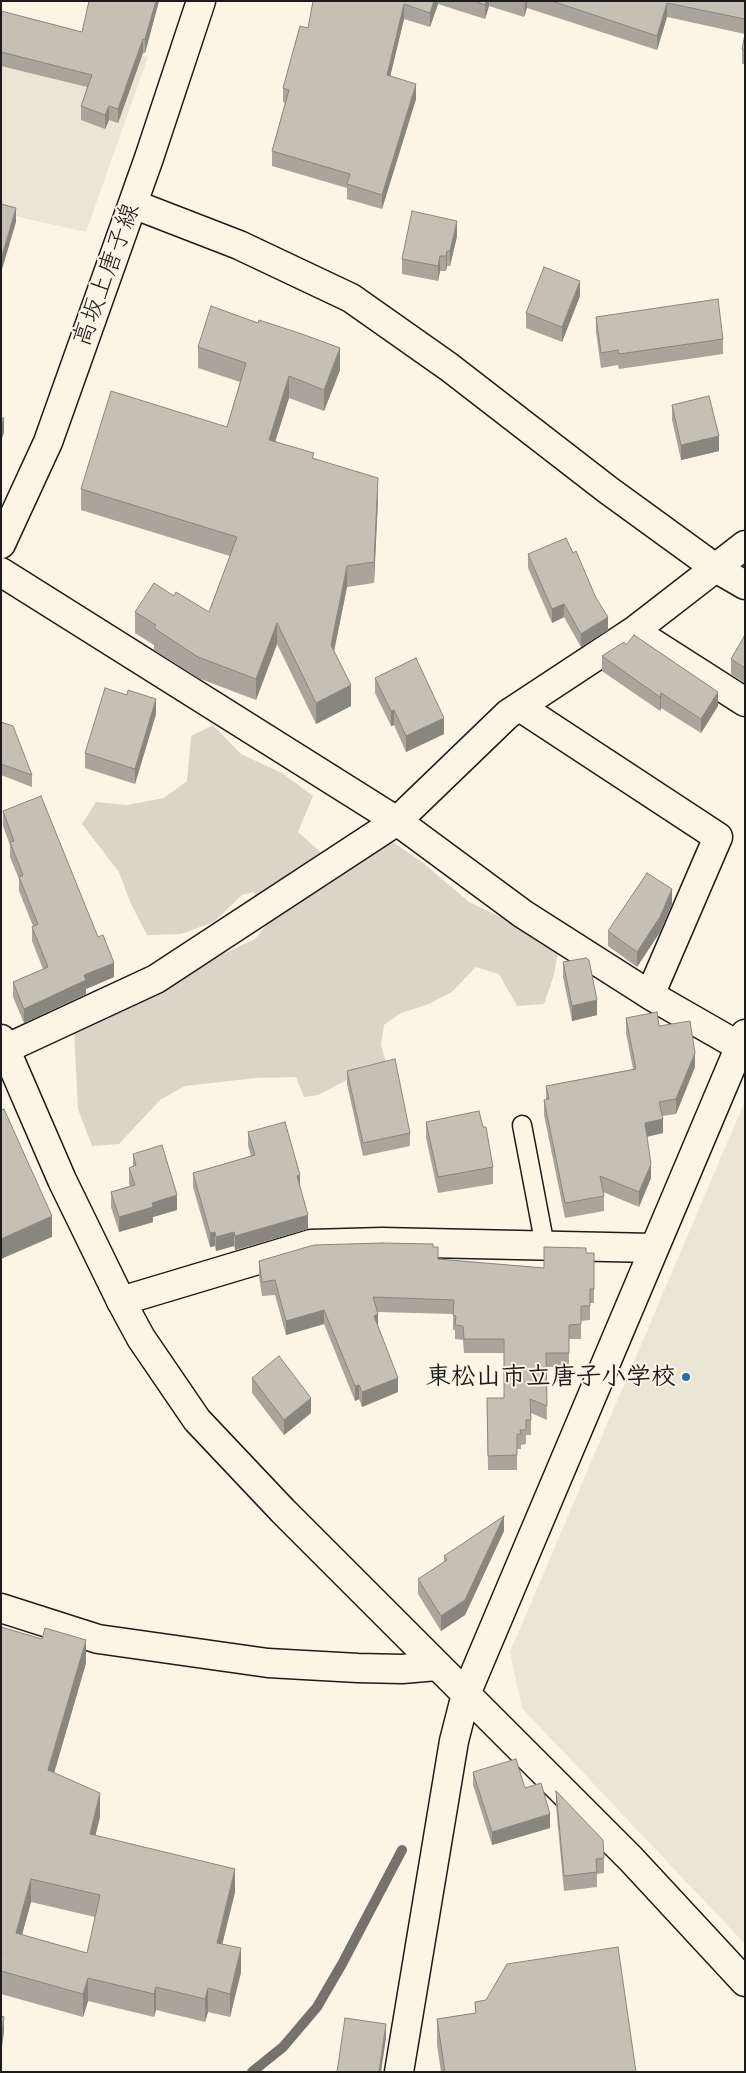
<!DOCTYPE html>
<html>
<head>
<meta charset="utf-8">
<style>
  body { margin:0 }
  #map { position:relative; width:746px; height:2073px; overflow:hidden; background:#fcf5e5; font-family:Caveat,sans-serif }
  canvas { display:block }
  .frame { position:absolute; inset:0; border:2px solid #1c1c1c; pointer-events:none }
</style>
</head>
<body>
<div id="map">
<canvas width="746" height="2073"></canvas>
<div class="frame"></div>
</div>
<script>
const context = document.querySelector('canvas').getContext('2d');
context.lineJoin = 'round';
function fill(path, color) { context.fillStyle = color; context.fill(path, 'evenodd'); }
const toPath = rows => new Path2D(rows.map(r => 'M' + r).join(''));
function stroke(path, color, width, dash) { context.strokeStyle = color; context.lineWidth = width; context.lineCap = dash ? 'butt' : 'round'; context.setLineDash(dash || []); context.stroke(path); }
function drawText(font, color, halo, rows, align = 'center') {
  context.font = font + ' Caveat,"Klee One",sans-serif'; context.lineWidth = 4; context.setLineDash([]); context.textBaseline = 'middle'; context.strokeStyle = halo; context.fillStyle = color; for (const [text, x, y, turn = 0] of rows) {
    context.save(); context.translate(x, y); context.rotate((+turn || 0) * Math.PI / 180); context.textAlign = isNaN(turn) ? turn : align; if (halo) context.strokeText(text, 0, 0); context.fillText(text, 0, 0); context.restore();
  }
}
fill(toPath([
  [1,21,148,57,86,232,1,213],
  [745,1101,745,1944,522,1708,510,1652]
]), '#ebe5d6');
fill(toPath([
  [213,725,241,754,282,773,313,796,298,832,342,871,369,858,390,840,422,862,469,902,509,921,558,951,554,975,544,1004,517,1006,499,974,476,967,452,992,429,1004,401,1013,384,1025,381,1045,386,1062,358,1074,318,1095,304,1097,296,1077,255,1078,185,1086,160,1100,119,1144,92,1146,78,1109,74,1032,106,1011,147,1000,187,971,255,939,267,924,254,892,242,895,214,922,181,934,147,935,130,902,119,872,82,824,96,802,127,805,164,798,187,781,191,736]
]), '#dbd5c8');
stroke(toPath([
  [252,2072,283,2047,317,2007,342,1964,402,1850]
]), '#75726c', 10);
const lane = toPath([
  [522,1125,545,1246]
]);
const street = toPath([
  [1,572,397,821,523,914,650,995,739,1046],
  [634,631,745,702],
  [520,707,718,837,650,995],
  [1,1051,156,979,397,821,508,714,634,631,745,545],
  [121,1301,311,1244,382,1242,653,1248],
  [1,1608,98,1639,268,1663,358,1668,402,1669,437,1666]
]);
const secondary = toPath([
  [133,204,239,245,351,298,449,367,608,490,714,567,745,585],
  [1,544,48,442,149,158,201,1],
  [1,1039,62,1180,121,1301,141,1338,197,1420,283,1511,631,1859,745,1982],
  [399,2072,454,1741,466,1694,745,1034]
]);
stroke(lane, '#1c1c1c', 21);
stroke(street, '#1c1c1c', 31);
stroke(secondary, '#1c1c1c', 31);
stroke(lane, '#fcf5e5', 18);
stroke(street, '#fcf5e5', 28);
stroke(secondary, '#fcf5e5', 28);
fill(toPath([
  [159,1,145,53,143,53,118,123,109,120,105,129,81,120,81,106,87,87,1,66,1,11,82,32],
  [313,1,745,1,745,34,667,17,657,50,527,8,524,17,489,6,485,19,438,4,430,27,404,19,390,76,416,99,382,209,347,199,347,188,272,166,272,151,285,103,283,102,283,88,308,28],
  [745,34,745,64,742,64,742,49],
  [457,236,450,266,447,266,446,271,440,271,438,281,402,274,402,259],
  [580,296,562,342,526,328,526,313],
  [596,317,723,339,723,354,619,369,618,365,601,368,596,332],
  [198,347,340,370,324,411,289,398,275,441,314,458,378,499,374,583,347,587,334,651,351,706,316,724,277,644,256,700,198,678,154,650,154,645,135,633,135,612,174,596,209,612,230,556,81,510,81,489,227,427,240,382,198,368],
  [672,405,719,451,681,460,672,420],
  [528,554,608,630,581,647,564,617,552,623,528,568],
  [745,635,745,683,731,674,731,659],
  [626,645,718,706,701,733,661,708,660,711,602,671,602,656],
  [375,678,444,734,406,752,394,725,391,726,375,693],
  [156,714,135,784,85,768,85,753],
  [1,722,32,775,32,787,1,775],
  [3,811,114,977,86,989,86,994,24,1023,13,997,13,982,43,969,32,941,32,927,33,926,19,891,19,879,10,857,10,845,3,826],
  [672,904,660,932,637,967,608,946,608,931],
  [563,962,597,1015,572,1021,563,977],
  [626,1018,659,1026,695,1067,676,1114,662,1116,663,1133,647,1137,651,1178,639,1207,603,1192,604,1196,604,1211,565,1218,544,1115,544,1100,546,1100,546,1086,633,1069,626,1033],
  [347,1071,410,1133,410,1146,363,1156,347,1084],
  [426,1122,483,1127,493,1167,493,1184,438,1193,426,1138],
  [248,1132,300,1188,308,1229,235,1250,234,1246,216,1251,215,1246,210,1247,193,1187,193,1173,251,1156,248,1146],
  [133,1154,177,1210,153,1217,153,1222,119,1232,111,1207,111,1192,130,1186,129,1183,129,1168,133,1167],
  [433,1247,438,1259,544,1268,586,1253,594,1253,594,1303,590,1303,590,1320,581,1321,581,1339,569,1339,569,1367,546,1367,547,1420,531,1413,531,1435,526,1435,526,1444,521,1445,521,1449,517,1449,517,1470,488,1470,487,1398,504,1398,504,1353,464,1353,463,1340,455,1339,455,1330,453,1330,453,1314,377,1312,378,1325,398,1392,362,1407,359,1399,355,1401,324,1324,286,1335,275,1295,262,1296,259,1276,259,1261],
  [252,1378,311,1413,284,1435,252,1393],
  [504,1531,465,1615,441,1631,418,1594,418,1579,444,1562,444,1556],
  [1,1627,86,1663,54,1773,100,1817,95,1835,235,1892,222,1944,241,1972,230,2017,208,2012,205,2022,156,2010,154,2017,88,2001,83,2017,1,1994],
  [31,1902,95,1917,87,1953,22,1935],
  [473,1772,525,1788,550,1828,492,1845,473,1785],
  [556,1791,604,1858,604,1873,597,1874,597,1887,564,1891,556,1806],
  [475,2002,636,2072,441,2072,437,2045,437,2019,475,2013]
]), '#a9a59a');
fill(toPath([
  [156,1,159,1,145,53,145,39],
  [434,1,438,1,438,4,430,27,430,13],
  [486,1,489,1,489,6,485,19,485,5],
  [525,1,527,1,527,8,524,17],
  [667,3,667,17,657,50,657,36],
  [404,4,404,19,387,90,387,75],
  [143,39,143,53,118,123,118,109],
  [416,84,416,99,382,209,382,195],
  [109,106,109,120,105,129,105,115],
  [16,208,16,222,1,273,1,259],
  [457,221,457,236,450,266,450,251],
  [447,251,447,266,446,271,446,256],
  [440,256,440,271,438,281,438,266],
  [580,281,580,296,562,342,562,327],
  [340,348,340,370,324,411,324,390],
  [289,376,289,398,269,461,269,440],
  [4,418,4,433,1,441,1,426],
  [719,436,719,451,681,460,681,445],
  [378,478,378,499,374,583,374,562],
  [347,566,347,587,331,666,331,645],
  [564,604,564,617,552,623,552,609],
  [608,617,608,630,581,647,581,634],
  [277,623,277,644,256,700,256,679],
  [351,685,351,706,316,724,316,703],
  [718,692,718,706,701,733,701,719],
  [661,693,661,708,660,711,660,697],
  [156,699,156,714,135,784,135,769],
  [394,710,394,725,391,726,391,711],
  [444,718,444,734,406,752,406,736],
  [672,889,672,904,660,932,637,967,637,952],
  [114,963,114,977,86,989,86,994,24,1023,24,1009,84,975],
  [597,1000,597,1015,572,1021,572,1006],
  [695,1053,695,1067,676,1114,676,1099],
  [663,1119,663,1133,645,1137,645,1123],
  [651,1164,651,1178,639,1207,639,1192],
  [300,1175,300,1189,297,1176],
  [177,1195,177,1210,153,1217,153,1222,119,1232,119,1217,152,1203],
  [308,1215,308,1229,235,1250,235,1236],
  [52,1216,52,1237,1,1259,1,1239],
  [215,1232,215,1246,210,1247,210,1233],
  [234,1232,234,1246,216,1251,216,1237],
  [324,1310,324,1324,286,1335,286,1321],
  [378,1314,378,1329,374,1316],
  [398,1378,398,1392,362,1407,362,1392],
  [359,1385,359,1399,355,1401,355,1386],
  [311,1398,311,1413,284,1435,284,1420],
  [504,1516,504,1531,465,1615,441,1631,441,1616],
  [86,1640,86,1663,48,1794,48,1770],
  [100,1793,100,1817,90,1857,90,1834],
  [550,1814,550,1828,492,1845,492,1832],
  [235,1869,235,1892,217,1966,217,1943],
  [31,1879,31,1902,16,1956,16,1933],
  [241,1948,241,1972,230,2017,230,1994],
  [88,1978,88,2001,83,2017,83,1994],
  [156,1987,156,2010,154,2017,154,1994],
  [208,1988,208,2012,205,2022,205,1999],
  [4,2017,4,2032,1,2055,1,2040],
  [386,2024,386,2038,381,2072,379,2072]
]), '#89867d');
const building = toPath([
  [89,1,156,1,145,39,143,39,118,109,109,106,105,115,81,106,92,75,1,52,1,11,82,32,89,1],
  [313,1,434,1,430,13,404,4,387,75,416,84,382,195,347,184,350,174,272,151,289,90,283,88,300,26,308,28,313,1],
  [475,1,486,1,485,5,475,1],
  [552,1,745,1,745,19,667,3,657,36,552,1],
  [745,34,745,50,742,49,745,34],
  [1,204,16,208,1,259,1,204],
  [412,211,457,221,450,251,447,251,446,256,440,256,438,266,402,259,412,211],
  [544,267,580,281,562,327,526,313,544,267],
  [718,299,723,339,619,354,618,350,601,353,596,317,718,299],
  [211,306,258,323,259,320,302,334,340,348,324,390,289,376,269,440,314,453,312,458,378,478,374,562,347,566,331,645,351,685,316,703,277,623,256,679,198,657,154,628,156,625,135,612,154,583,174,596,176,592,209,612,237,537,81,489,111,391,227,427,246,363,198,347,211,306],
  [709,396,719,436,681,445,672,405,709,396],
  [1,418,4,418,1,426,1,418],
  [566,538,573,553,576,551,596,598,608,617,581,634,564,604,552,609,528,554,566,538],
  [634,635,718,692,701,719,661,693,660,697,602,656,624,642,626,645,634,635],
  [745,635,745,668,731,659,745,635],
  [416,658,444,718,406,736,394,710,391,711,375,678,416,658],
  [105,688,127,695,128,690,156,699,135,769,85,753,105,688],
  [1,722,13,726,32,775,1,764,1,722],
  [41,796,98,937,103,935,114,963,84,975,86,980,24,1009,13,982,48,967,32,927,38,924,19,877,23,875,10,842,14,841,3,811,41,796],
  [647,873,672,889,660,917,637,952,608,931,647,873],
  [586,958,589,960,597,1000,572,1006,563,962,586,958],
  [657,1012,659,1026,690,1021,695,1053,676,1099,659,1102,663,1119,645,1123,651,1164,639,1192,600,1176,604,1196,565,1203,544,1100,549,1099,546,1086,636,1069,626,1018,657,1012],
  [395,1059,410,1133,363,1143,347,1071,395,1059],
  [4,1109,52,1216,1,1239,1,1110,4,1109],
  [479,1111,483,1127,486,1127,493,1167,438,1177,426,1122,479,1111],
  [285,1122,300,1175,297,1176,308,1215,235,1236,234,1232,216,1237,215,1232,210,1233,193,1173,255,1155,248,1132,285,1122],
  [162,1145,177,1195,152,1203,153,1207,119,1217,111,1192,135,1185,129,1168,136,1165,133,1154,162,1145],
  [382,1243,433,1244,433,1247,438,1247,438,1259,544,1268,544,1247,586,1248,586,1253,594,1253,594,1289,590,1289,590,1306,581,1306,581,1324,569,1325,569,1353,546,1353,547,1406,530,1399,531,1420,526,1420,526,1430,520,1430,521,1434,517,1434,517,1455,488,1456,487,1398,504,1398,504,1339,464,1339,463,1326,455,1325,456,1316,453,1315,454,1300,373,1297,378,1314,374,1316,398,1378,362,1392,359,1385,355,1386,324,1310,286,1321,275,1280,262,1282,259,1261,314,1245,382,1243],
  [279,1356,311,1398,284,1420,252,1378,279,1356],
  [504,1516,465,1600,441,1616,418,1579,447,1560,444,1556,504,1516],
  [1,1627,42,1639,45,1628,86,1640,48,1770,100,1793,90,1834,235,1869,217,1943,241,1948,230,1994,208,1988,205,1999,156,1987,154,1994,88,1978,83,1994,1,1971,1,1956,2,1952,1,1952,1,1627],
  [31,1879,100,1895,87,1953,16,1933,31,1879],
  [516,1759,525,1788,541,1783,550,1814,492,1832,473,1772,516,1759],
  [556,1791,603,1840,604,1858,596,1859,597,1872,564,1876,556,1791],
  [618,1947,636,2072,445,2072,437,2019,476,2013,475,2002,486,2000,507,1964,618,1947],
  [1,2016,4,2017,1,2040,1,2016],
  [345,2018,386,2024,379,2072,337,2072,345,2018]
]);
fill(building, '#c4c0b3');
stroke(building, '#89867d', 1);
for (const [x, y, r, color] of [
  [686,1377,5,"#1f6fb2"]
]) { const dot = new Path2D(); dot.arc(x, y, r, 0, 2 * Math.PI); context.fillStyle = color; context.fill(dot); stroke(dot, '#fcf5e5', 2); }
drawText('25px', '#1c1c1c', '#fcf5e5', [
  ["高坂上唐子線",107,275,-70]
]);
drawText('bold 25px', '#1c1c1c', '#fcf5e5', [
  ["東松山市立唐子小学校",676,1377]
], 'right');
</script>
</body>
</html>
